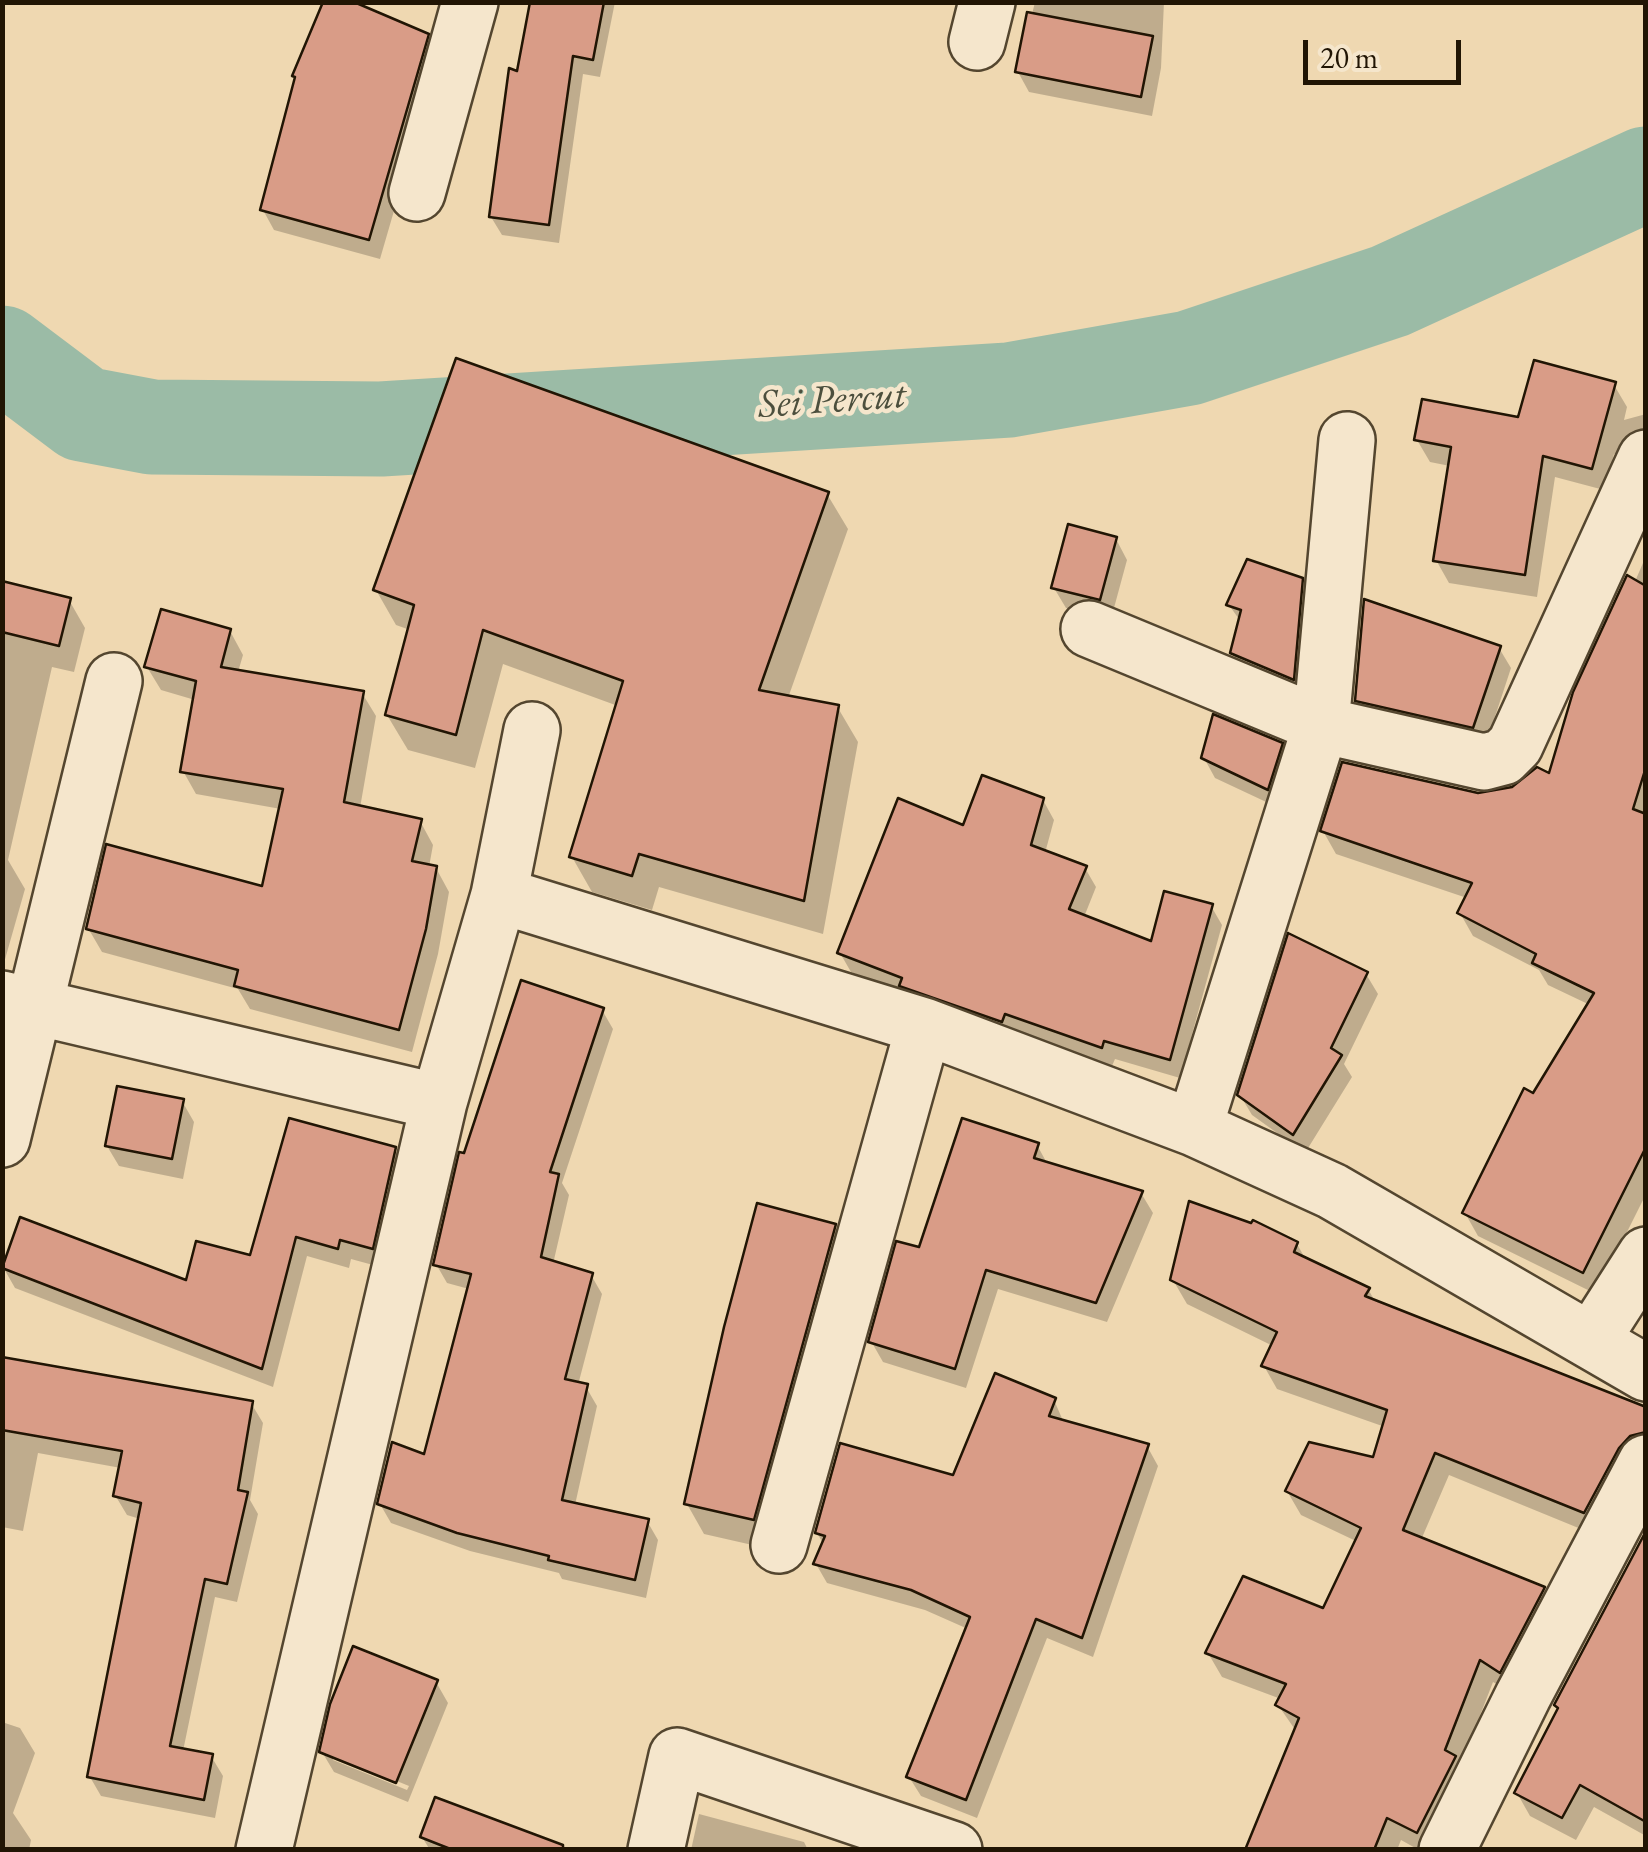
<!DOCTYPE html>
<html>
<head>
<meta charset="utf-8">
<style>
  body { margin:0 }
  #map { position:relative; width:1648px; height:1852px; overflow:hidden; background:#efd8b1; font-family:"EB Garamond",serif }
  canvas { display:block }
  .frame { position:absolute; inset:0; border:5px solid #211504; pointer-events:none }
  .scale { position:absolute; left:1303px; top:40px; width:158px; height:45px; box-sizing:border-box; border:5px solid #211504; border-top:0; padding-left:12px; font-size:30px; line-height:35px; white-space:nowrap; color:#211504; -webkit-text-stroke:8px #f5e6cc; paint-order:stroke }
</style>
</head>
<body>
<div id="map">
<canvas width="1648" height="1852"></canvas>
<div class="frame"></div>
<div class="scale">20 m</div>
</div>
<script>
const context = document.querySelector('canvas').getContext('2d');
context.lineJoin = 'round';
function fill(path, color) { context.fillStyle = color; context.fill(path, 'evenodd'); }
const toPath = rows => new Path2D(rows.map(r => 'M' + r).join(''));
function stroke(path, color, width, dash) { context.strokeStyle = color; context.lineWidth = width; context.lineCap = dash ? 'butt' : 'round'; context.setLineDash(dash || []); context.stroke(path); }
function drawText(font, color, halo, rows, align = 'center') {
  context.font = font + ' "EB Garamond",serif'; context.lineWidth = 9; context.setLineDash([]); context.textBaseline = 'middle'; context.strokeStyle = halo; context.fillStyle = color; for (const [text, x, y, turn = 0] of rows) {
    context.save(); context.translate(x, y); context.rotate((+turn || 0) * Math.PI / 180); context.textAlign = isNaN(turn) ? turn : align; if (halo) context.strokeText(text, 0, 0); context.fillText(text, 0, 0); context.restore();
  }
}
fill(toPath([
  [533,2,615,2,600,77,583,74,559,243,502,235,491,217],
  [1035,2,1164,2,1161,68,1152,116,1029,92,1018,72],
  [427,36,439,56,380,259,274,230,263,210,297,81,294,76],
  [1614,385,1627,407,1624,420,1646,414,1646,453,1634,463,1614,454,1604,490,1555,477,1537,597,1449,583,1436,560,1450,466,1430,462,1417,440,1520,420],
  [827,494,848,529,788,698,838,708,858,742,823,934,659,887,652,910,592,892,572,857,618,706,503,664,475,768,408,750,387,715,410,630,396,625,376,590],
  [1116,539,1127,560,1111,619,1066,608,1054,588],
  [1646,556,1646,1194,1596,1294,1478,1236,1465,1213,1590,1005,1548,985,1539,970,1473,936,1460,913,1467,898,1336,854,1323,831,1513,789,1551,776],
  [1301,580,1311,597,1302,695,1242,670,1232,653,1241,622,1229,605],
  [2,584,69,600,85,628,74,672,52,667,8,860,25,889,2,970],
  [230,631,243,655,238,672,362,693,376,716,360,808,420,821,433,845,429,867,436,868,449,892,438,954,412,1052,250,1009,238,989,102,952,88,928,264,890,281,809,196,794,183,771,195,700,161,690,147,667],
  [1499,648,1511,668,1485,747,1369,720,1357,700],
  [1281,745,1293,765,1279,808,1215,778,1204,758],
  [1043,800,1054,820,1045,853,1085,868,1096,887,1084,917,1152,944,1211,906,1222,925,1180,1078,1115,1059,1112,1066,907,993,851,972,840,953,965,828],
  [1366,974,1378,994,1344,1064,1352,1077,1305,1153,1252,1115,1240,1095],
  [602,1010,613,1029,562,1183,569,1195,553,1264,591,1275,602,1294,578,1385,586,1387,597,1406,575,1505,647,1521,658,1540,646,1598,562,1579,559,1573,470,1551,391,1523,380,1504,426,1457,469,1289,447,1283,436,1264,465,1156],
  [182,1101,194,1122,183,1179,119,1166,107,1146],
  [1037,1145,1048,1165,1141,1193,1153,1213,1107,1322,998,1289,966,1388,883,1362,871,1341,921,1250],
  [395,1149,406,1170,384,1268,351,1259,349,1268,307,1256,273,1387,15,1288,3,1267,188,1283,252,1258],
  [834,1227,852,1257,770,1549,704,1534,687,1504],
  [1297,1244,1306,1260,1368,1289,1376,1303,1646,1419,1646,1459,1598,1536,1449,1475,1421,1540,1544,1589,1557,1612,1514,1694,1493,1682,1460,1767,1433,1850,1419,1850,1401,1840,1397,1850,1248,1850,1296,1731,1278,1705,1281,1699,1222,1677,1208,1653,1324,1611,1358,1542,1301,1515,1287,1491,1375,1460,1385,1427,1277,1389,1264,1366,1273,1346,1187,1304,1173,1280],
  [2,1360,251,1403,263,1423,250,1500,258,1514,237,1602,215,1597,183,1751,211,1756,223,1776,215,1818,101,1796,90,1777,140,1519,127,1515,115,1495,121,1468,38,1453,23,1531,2,1527],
  [1054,1400,1064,1423,1147,1446,1158,1466,1093,1657,1047,1638,977,1818,921,1796,909,1777,968,1629,925,1610,827,1583,816,1564,824,1545,817,1533,954,1478],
  [1646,1536,1646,1836,1594,1807,1576,1840,1530,1816,1517,1793],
  [436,1682,448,1703,408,1802,334,1772,322,1752],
  [333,1755,409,1786,407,1790,333,1760],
  [2,1722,20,1728,35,1753,13,1813,31,1840,29,1850,2,1850],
  [699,1814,804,1842,808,1850,691,1850],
  [422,1837,561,1850,430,1850]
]), '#0003');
stroke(toPath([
  [2,353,83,414,152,427,381,429,1009,390,1189,358,1390,291,1646,174]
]), '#9bbba6', 95);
const building = toPath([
  [323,2,354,2,429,34,369,240,260,210,295,77,292,76,323,2],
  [530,2,604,2,593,60,573,56,549,225,489,217,509,68,517,71,530,2],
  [1027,12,1153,36,1141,97,1015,72,1027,12],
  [456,358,829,492,759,690,839,705,804,901,639,854,632,876,569,857,623,681,483,630,456,735,385,715,414,605,373,590,456,358],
  [1534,360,1616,382,1592,469,1543,456,1525,575,1433,561,1451,447,1414,440,1422,399,1518,417,1534,360],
  [1068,524,1117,537,1100,600,1051,588,1068,524],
  [1247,559,1303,578,1294,680,1230,653,1241,610,1226,605,1247,559],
  [1627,575,1646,586,1646,767,1633,809,1646,814,1646,1147,1583,1273,1462,1213,1524,1088,1533,1093,1594,993,1532,963,1536,954,1457,913,1472,883,1320,831,1342,762,1478,793,1512,787,1537,767,1549,773,1573,692,1627,575],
  [2,581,71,598,59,646,2,632,2,581],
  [1364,599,1501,646,1473,728,1355,701,1364,599],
  [161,609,231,629,221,667,364,691,344,802,422,819,412,861,437,866,426,929,399,1030,234,986,238,970,86,929,106,844,262,886,283,789,180,772,196,681,144,667,161,609],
  [1213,714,1283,743,1268,790,1201,758,1213,714],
  [982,775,1044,798,1031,845,1087,866,1069,909,1151,941,1164,891,1213,904,1170,1060,1104,1041,1102,1048,1005,1014,1002,1022,899,986,902,978,837,953,898,798,963,825,982,775],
  [1288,933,1368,972,1331,1048,1342,1055,1293,1135,1237,1095,1288,933],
  [521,980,604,1008,550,1172,559,1174,541,1257,593,1273,565,1379,588,1384,562,1500,649,1519,635,1580,548,1560,549,1556,457,1533,377,1504,392,1442,424,1454,471,1274,433,1265,459,1152,464,1153,521,980],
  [117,1086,184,1099,172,1159,105,1146,117,1086],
  [289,1118,396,1147,373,1249,340,1240,338,1249,296,1237,262,1369,2,1268,20,1217,186,1280,196,1241,250,1255,289,1118],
  [962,1118,1039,1143,1034,1158,1143,1191,1096,1303,986,1270,955,1369,868,1342,896,1241,919,1247,962,1118],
  [1189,1201,1251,1223,1253,1220,1298,1242,1294,1252,1370,1288,1365,1296,1646,1407,1646,1432,1630,1436,1619,1448,1584,1513,1435,1453,1403,1530,1545,1587,1500,1673,1480,1660,1445,1750,1456,1756,1417,1833,1387,1818,1374,1850,1245,1850,1299,1718,1275,1705,1286,1684,1205,1653,1243,1576,1323,1608,1361,1528,1285,1491,1309,1442,1373,1457,1387,1410,1261,1366,1277,1332,1170,1280,1189,1201],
  [757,1203,836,1224,754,1520,684,1504,724,1327,757,1203],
  [2,1357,253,1401,238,1490,248,1492,227,1584,205,1579,170,1746,213,1754,204,1800,87,1777,141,1503,113,1496,122,1451,2,1430,2,1357],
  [995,1373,1056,1398,1049,1416,1149,1444,1082,1638,1036,1619,966,1800,906,1777,970,1617,911,1590,813,1564,825,1536,815,1533,840,1443,953,1475,995,1373],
  [1646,1531,1646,1822,1580,1785,1562,1818,1514,1793,1558,1708,1554,1705,1646,1531],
  [353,1646,438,1680,396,1783,319,1752,330,1704,353,1646],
  [435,1797,563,1845,563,1850,453,1850,420,1837,435,1797]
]);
fill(building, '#d99c87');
stroke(building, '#211504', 2.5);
const minor = toPath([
  [977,42,987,2],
  [417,193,470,2],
  [1089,629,1321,725,1484,762,1503,757,1515,745,1646,458],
  [532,730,499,895,924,1026,1194,1128,1332,1191,1646,1373],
  [2,999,439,1102],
  [1194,1128,1321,725,1347,440],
  [2,1139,114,681],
  [1591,1341,1646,1255],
  [779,1545,924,1026],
  [264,1850,439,1102,499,895],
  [656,1850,677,1756,954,1850],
  [1447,1850,1523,1696,1646,1463]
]);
stroke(minor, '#54462f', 60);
stroke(minor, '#f5e6cc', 55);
drawText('italic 40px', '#4c4f3d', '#f5e6cc', [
  ["Sei Percut",832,401,-4]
]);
</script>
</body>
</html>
